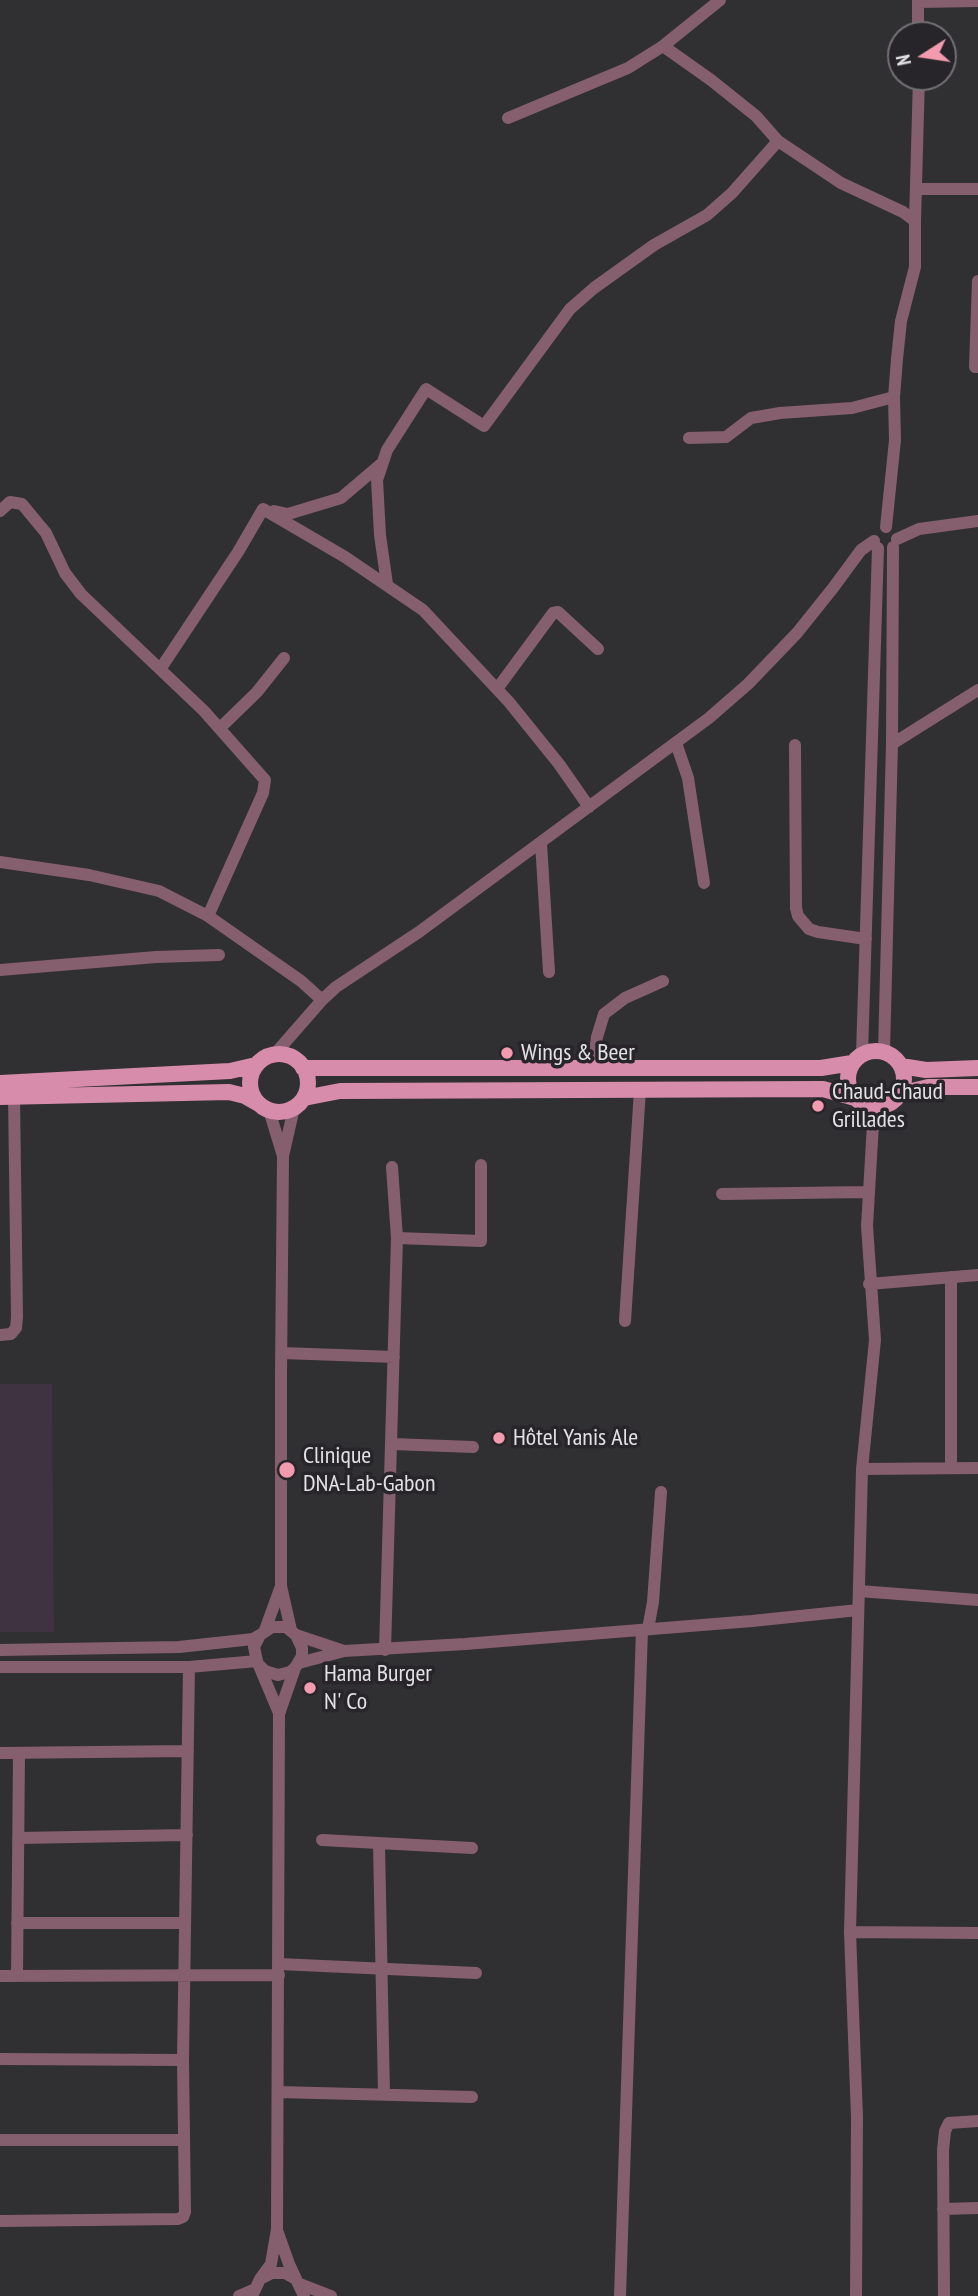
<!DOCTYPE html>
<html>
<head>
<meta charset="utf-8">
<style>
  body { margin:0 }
  #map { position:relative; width:978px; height:2296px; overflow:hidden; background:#302f32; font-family:"PT Sans Narrow",sans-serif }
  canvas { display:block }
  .north { position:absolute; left:887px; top:21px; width:70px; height:70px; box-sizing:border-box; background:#272529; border:2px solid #727073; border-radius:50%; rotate:258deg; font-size:19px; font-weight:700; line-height:28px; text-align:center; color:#e2e1e3 }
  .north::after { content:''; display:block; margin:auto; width:24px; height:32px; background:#f29aae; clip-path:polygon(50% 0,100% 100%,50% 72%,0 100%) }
</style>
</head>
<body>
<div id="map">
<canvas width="978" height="2296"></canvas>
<div class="north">N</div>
</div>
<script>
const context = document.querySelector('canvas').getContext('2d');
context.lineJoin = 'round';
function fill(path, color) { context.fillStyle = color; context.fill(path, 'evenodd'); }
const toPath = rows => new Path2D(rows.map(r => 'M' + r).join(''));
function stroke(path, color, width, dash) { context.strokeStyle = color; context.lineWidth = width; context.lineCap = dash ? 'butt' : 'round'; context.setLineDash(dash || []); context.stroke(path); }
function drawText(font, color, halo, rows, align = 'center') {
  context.font = font + ' "PT Sans Narrow",sans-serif'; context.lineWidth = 7; context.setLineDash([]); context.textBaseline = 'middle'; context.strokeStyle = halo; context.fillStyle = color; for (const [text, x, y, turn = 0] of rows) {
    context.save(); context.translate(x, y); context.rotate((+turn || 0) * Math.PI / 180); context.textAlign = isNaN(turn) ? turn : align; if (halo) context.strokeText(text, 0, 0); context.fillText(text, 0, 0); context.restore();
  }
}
fill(toPath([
  [0,1384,52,1384,54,1632,0,1632]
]), '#3f3241');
stroke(toPath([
  [918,0,918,35],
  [918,2,978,1],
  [663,46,711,80,756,116,778,141,841,183,903,212,915,221,915,267,901,321,897,359,894,397,895,440,886,527],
  [508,118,628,68,663,46,720,0],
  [916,189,978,189],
  [915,221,919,77],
  [978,281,975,367,978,367],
  [689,438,726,437,751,418,780,413,852,408,894,397],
  [263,509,345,557,423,610,509,702,559,764,589,807],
  [0,511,10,502,22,504,46,533,65,573,81,594,204,711,265,780,263,793,208,916],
  [274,511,288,514,341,498,381,464],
  [897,539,919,529,978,521],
  [387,584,380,535,377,480,387,450,426,389,484,426,570,309,594,288,654,245,707,215,732,193,778,141],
  [161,668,238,552,263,509],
  [497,689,553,613,558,612,598,649],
  [220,728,257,692,284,658],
  [676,743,688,778,704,883],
  [892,744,978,690],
  [795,745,796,908,798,916,809,929,818,932,866,939],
  [541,843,549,972],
  [0,862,89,875,159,891,208,916,301,981,322,1000],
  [0,970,156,957,219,955],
  [884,1051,892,744,893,547],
  [862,1054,878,548],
  [274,1055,322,1000,336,987,419,932,709,718,748,684,797,633,833,588,861,550,874,541],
  [593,1068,597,1037,604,1014,625,998,663,981],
  [269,1110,283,1156],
  [392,1167,397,1238],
  [722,1194,867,1192],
  [869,1284,978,1275],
  [625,1321,640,1090],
  [0,1335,11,1334,16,1328,17,1317,14,1096],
  [282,1353,394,1357],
  [392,1444,473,1447],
  [951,1468,951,1277],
  [862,1469,978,1468],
  [859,1591,978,1600],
  [648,1629,653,1602,661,1492],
  [265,1630,281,1586],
  [291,1630,281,1586,281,1374,283,1156,294,1108],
  [296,1635,344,1651],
  [0,1650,179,1647,253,1639,260,1635],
  [385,1650,397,1238,481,1241,481,1165],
  [299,1663,344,1651,465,1644,752,1621,858,1610],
  [260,1666,265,1671,278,1675,290,1672,295,1668,302,1656,302,1648,296,1635,286,1627,272,1627,260,1635,254,1647,257,1661,279,1713],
  [0,1667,189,1667,257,1661],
  [0,1753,188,1751],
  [18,1838,187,1835],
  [322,1840,472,1848],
  [379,1844,384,2094],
  [17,1923,185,1923],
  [850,1932,978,1933],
  [279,1964,476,1973],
  [0,1976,279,1975],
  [17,1976,19,1753],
  [0,2059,183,2060],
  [278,2092,472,2097],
  [0,2140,183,2140],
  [943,2209,978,2208],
  [0,2221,178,2219,183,2217,185,2212,183,2060,189,1667],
  [278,2233,289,2264,304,2296],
  [260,2279,271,2264,277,2229,279,1714,295,1668],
  [300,2284,331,2296],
  [239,2296,253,2290],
  [252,2296,260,2279,272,2273,285,2273,296,2279],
  [620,2296,642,1630],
  [856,2296,857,2117,850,1932,862,1469,875,1340,867,1226,874,1107],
  [944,2296,943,2150,945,2131,949,2123,978,2121]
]), '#855f6e', 12);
stroke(toPath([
  '848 1079a28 28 0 1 1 56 0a28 28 0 1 1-56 0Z',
  '250 1083a29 29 0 1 1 58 0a29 29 0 1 1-58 0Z',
  [901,1066,926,1070,978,1068],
  [303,1068,821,1068,852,1063],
  [0,1083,230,1071,256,1065],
  [900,1094,928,1087,978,1087],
  [0,1097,229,1092,245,1096,259,1104],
  [304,1098,340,1091,823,1089,855,1098]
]), '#d88cab', 16);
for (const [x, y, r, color] of [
  [507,1053,7,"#f29aae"],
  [818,1106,7,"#f29aae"],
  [499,1438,7,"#f29aae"],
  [287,1470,9,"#f29aae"],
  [310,1688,7,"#f29aae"]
]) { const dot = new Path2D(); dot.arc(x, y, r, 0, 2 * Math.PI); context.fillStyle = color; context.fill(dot); stroke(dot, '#272529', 2.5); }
drawText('24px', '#e2e1e3', '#272529', [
  ["Wings & Beer",521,1053],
  ["Chaud-Chaud",832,1092],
  ["Grillades",832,1120],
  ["Hôtel Yanis Ale",513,1438],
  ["Clinique",303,1456],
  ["DNA-Lab-Gabon",303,1484],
  ["Hama Burger",324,1674],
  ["N' Co",324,1702]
], 'left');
</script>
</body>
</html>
